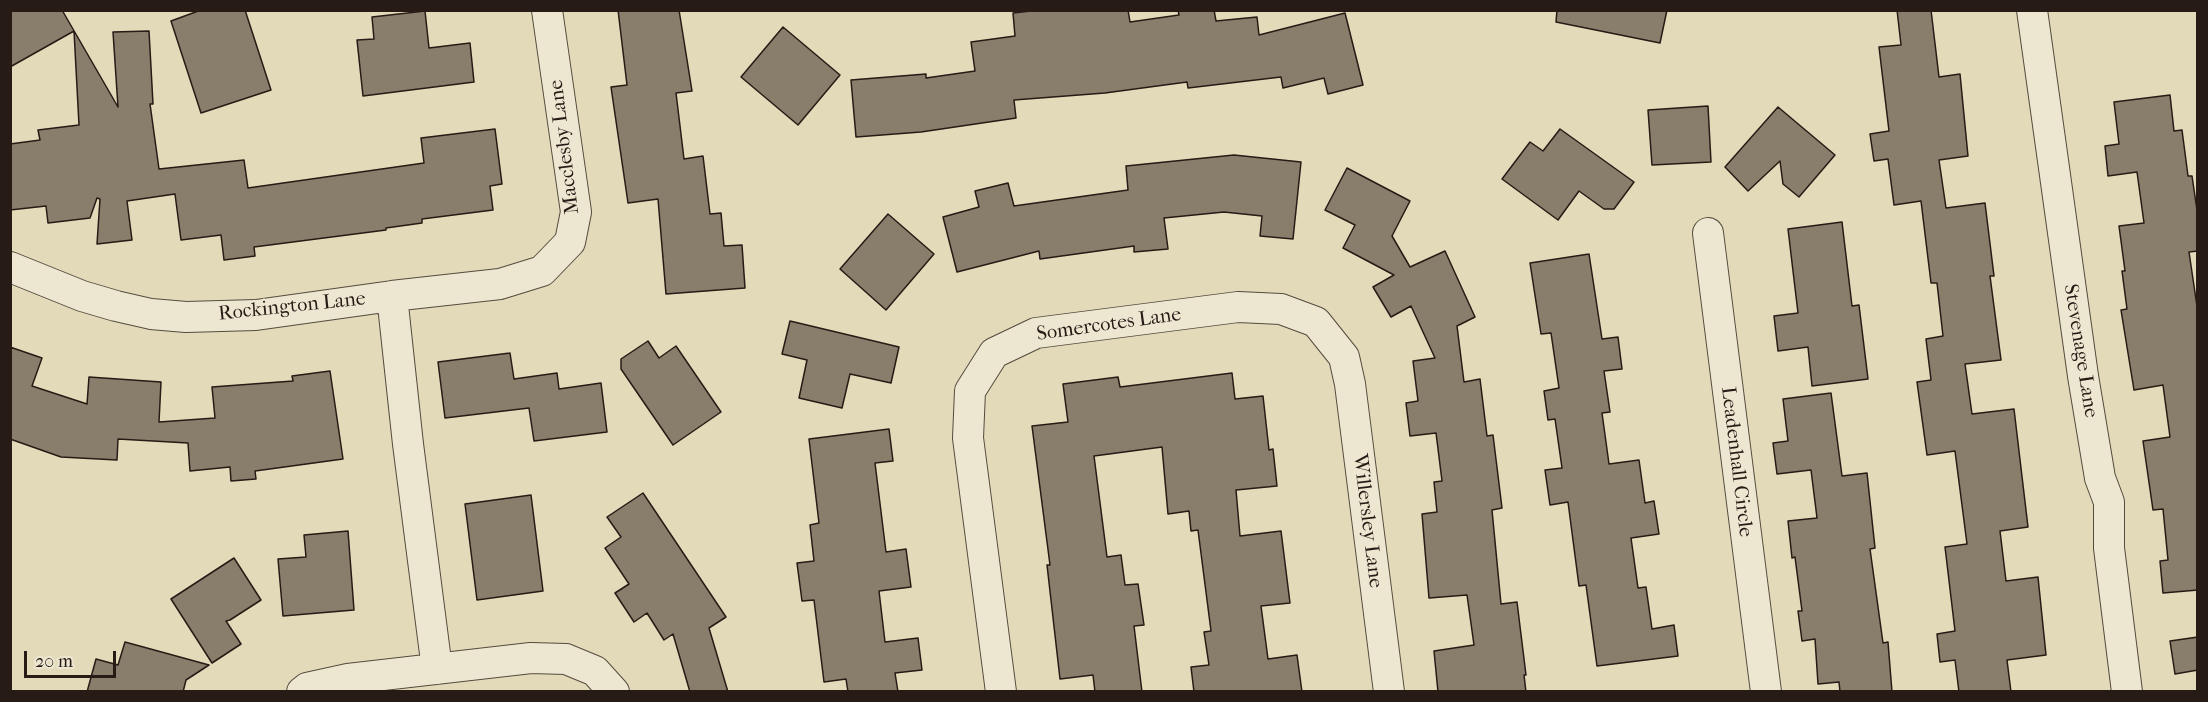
<!DOCTYPE html>
<html>
<head>
<meta charset="utf-8">
<style>
  body { margin:0 }
  #map { position:relative; width:2208px; height:702px; overflow:hidden; background:#e3daba; font-family:"IM FELL French Canon",serif }
  canvas { display:block }
  .frame { position:absolute; inset:0; border:12px solid #261b15; pointer-events:none }
  .scale { position:absolute; left:24px; top:651px; width:92px; height:27px; box-sizing:border-box; border:3px solid #261b15; border-top:0; padding-left:8px; font-size:18px; line-height:21px; white-space:nowrap; color:#261b15; -webkit-text-stroke:4px #ede7d2; paint-order:stroke }
</style>
</head>
<body>
<div id="map">
<canvas width="2208" height="702"></canvas>
<div class="frame"></div>
<div class="scale">20 m</div>
</div>
<script>
const context = document.querySelector('canvas').getContext('2d');
context.lineJoin = 'round';
function fill(path, color) { context.fillStyle = color; context.fill(path, 'evenodd'); }
const toPath = rows => new Path2D(rows.map(r => 'M' + r).join(''));
function stroke(path, color, width, dash) { context.strokeStyle = color; context.lineWidth = width; context.lineCap = dash ? 'butt' : 'round'; context.setLineDash(dash || []); context.stroke(path); }
function drawText(font, color, halo, rows, align = 'center') {
  context.font = font + ' "IM FELL French Canon",serif'; context.lineWidth = 4.5; context.setLineDash([]); context.textBaseline = 'middle'; context.strokeStyle = halo; context.fillStyle = color; for (const [text, x, y, turn = 0] of rows) {
    context.save(); context.translate(x, y); context.rotate((+turn || 0) * Math.PI / 180); context.textAlign = isNaN(turn) ? turn : align; if (halo) context.strokeText(text, 0, 0); context.fillText(text, 0, 0); context.restore();
  }
}
const building = toPath([
  [10,10,62,10,118,107,113,32,149,31,153,104,150,104,159,169,244,160,248,188,424,163,421,138,495,129,502,184,490,186,493,210,422,219,422,223,386,228,386,230,254,247,255,256,224,260,221,235,181,240,175,194,127,201,132,240,97,244,100,199,97,198,90,218,48,223,46,206,10,210,10,144,40,140,38,130,79,125,74,31,10,67,10,10],
  [201,10,245,10,271,90,201,113,171,21,201,10],
  [618,10,679,10,692,91,676,93,684,159,703,156,710,214,721,213,724,246,742,245,745,288,666,294,658,199,628,203,611,87,627,85,618,10],
  [1040,10,1128,10,1130,22,1179,15,1178,10,1214,10,1216,21,1257,17,1259,35,1345,13,1363,85,1328,94,1324,78,1283,88,1281,77,1188,88,1187,82,1105,93,1014,100,1016,118,921,132,856,137,851,80,926,74,926,78,975,71,971,42,1015,36,1013,13,1040,10],
  [1557,10,1667,10,1660,43,1556,22,1557,10],
  [1897,10,1931,10,1939,77,1960,74,1968,156,1939,160,1946,208,1985,203,1994,276,1990,276,2001,360,1965,364,1972,414,2014,409,2028,527,2000,531,2006,581,2038,577,2046,655,2007,660,2011,692,1959,692,1955,660,1940,662,1937,634,1955,631,1945,547,1967,544,1955,451,1927,455,1917,382,1931,380,1926,339,1943,336,1937,283,1931,283,1921,201,1894,205,1888,159,1874,161,1870,134,1889,131,1879,47,1901,45,1897,10],
  [425,11,429,48,470,43,474,82,363,96,357,40,374,39,372,17,425,11],
  [783,27,840,75,798,125,741,77,783,27],
  [2170,95,2174,131,2182,130,2188,176,2192,176,2198,217,2198,251,2189,252,2198,313,2198,590,2163,593,2160,561,2168,560,2163,509,2153,510,2143,441,2170,437,2163,385,2134,390,2121,310,2127,309,2122,271,2125,271,2119,226,2144,223,2137,172,2108,176,2105,146,2119,144,2114,102,2170,95],
  [1708,106,1711,162,1652,165,1648,110,1708,106],
  [1778,107,1835,155,1799,197,1783,184,1780,161,1748,191,1725,167,1778,107],
  [1560,129,1634,182,1614,209,1604,209,1579,191,1558,220,1502,179,1530,142,1543,151,1560,129],
  [1234,155,1301,162,1293,239,1260,236,1262,216,1224,212,1164,218,1168,249,1134,252,1134,246,1040,259,1039,251,957,272,943,217,979,207,975,191,1008,183,1014,206,1128,190,1126,166,1234,155],
  [1347,168,1410,201,1392,236,1410,267,1445,251,1475,317,1457,326,1464,382,1480,379,1487,436,1493,435,1502,508,1492,510,1501,604,1517,602,1526,675,1524,675,1526,692,1438,692,1434,651,1474,645,1467,595,1429,598,1422,514,1437,512,1434,482,1442,481,1436,433,1410,436,1406,403,1418,401,1413,361,1435,358,1411,306,1391,317,1373,287,1394,275,1343,248,1355,225,1325,210,1347,168],
  [888,214,934,254,886,310,840,269,888,214],
  [1842,222,1852,306,1859,305,1868,379,1812,386,1808,347,1778,351,1774,316,1798,313,1788,229,1842,222],
  [1589,254,1602,339,1618,337,1622,369,1604,371,1610,412,1602,413,1609,464,1639,460,1645,503,1654,501,1659,534,1631,538,1638,588,1646,587,1652,629,1674,625,1678,656,1597,666,1586,585,1579,586,1568,502,1550,505,1545,470,1562,468,1555,419,1548,420,1544,391,1559,388,1551,333,1541,334,1530,263,1589,254],
  [790,321,899,347,891,383,850,374,842,408,799,398,807,360,782,354,790,321],
  [648,341,659,358,676,346,721,412,673,445,621,369,621,359,648,341],
  [10,347,42,358,32,386,87,404,89,377,161,382,159,422,215,418,212,387,293,381,292,376,330,371,343,459,255,471,256,479,231,481,230,467,190,471,188,443,118,439,117,460,61,457,10,439,10,347],
  [510,353,514,379,557,373,559,389,601,383,607,432,534,441,529,408,445,418,438,362,510,353],
  [1232,373,1235,399,1263,396,1269,450,1273,449,1277,486,1236,490,1240,536,1281,531,1290,603,1261,606,1268,659,1297,655,1302,692,1194,692,1191,667,1209,665,1204,632,1211,631,1198,530,1191,531,1189,511,1168,514,1162,447,1094,456,1107,557,1121,555,1125,585,1138,584,1144,625,1134,626,1142,692,1095,692,1093,675,1060,679,1047,565,1050,565,1032,426,1068,422,1063,384,1118,377,1120,387,1232,373],
  [1831,393,1842,476,1867,473,1875,548,1870,549,1883,643,1888,642,1892,692,1840,692,1839,682,1818,684,1815,639,1802,641,1798,611,1802,611,1795,557,1792,558,1788,521,1817,518,1811,470,1777,474,1773,443,1788,441,1783,399,1831,393],
  [889,429,893,461,875,463,886,552,906,549,911,587,879,591,885,642,918,638,922,670,895,673,898,692,848,692,846,679,824,682,814,600,802,601,797,563,814,561,810,525,819,523,809,439,889,429],
  [643,493,726,617,709,628,728,692,690,692,673,634,664,640,647,613,634,622,615,593,629,584,605,548,621,537,607,517,643,493],
  [531,495,543,591,477,600,465,504,531,495],
  [348,531,354,610,283,616,278,559,306,557,304,535,348,531],
  [234,558,261,600,230,620,226,621,241,644,212,663,171,599,234,558],
  [2198,637,2198,670,2175,674,2170,641,2198,637],
  [125,642,209,665,186,680,183,692,87,692,96,659,118,665,125,642]
]);
fill(building, '#887e6b');
stroke(building, '#261b15', 1.5);
const street = toPath([
  [2032,10,2083,376,2100,478,2109,502,2109,548,2127,692],
  [1708,233,1766,692],
  [10,267,82,296,116,306,151,314,186,317,256,315,392,296,500,284,542,271,570,242,576,212,547,10],
  [392,296,408,444,437,669],
  [302,692,307,688,348,679,531,658,566,659,595,671,614,692],
  [1001,692,968,438,970,391,994,353,1036,333,1238,307,1281,309,1316,322,1344,357,1350,384,1389,692]
]);
stroke(street, '#554b3e', 32);
stroke(street, '#ede7d2', 30);
drawText('20px', '#261b15', '#ede7d2', [
  ["Macclesby Lane",565,147,-97],
  ["Rockington Lane",292,307,-6],
  ["Somercotes Lane",1109,325,-8],
  ["Stevenage Lane",2080,351,81],
  ["Leadenhall Circle",1736,462,83],
  ["Willersley Lane",1367,521,83]
]);
</script>
</body>
</html>
